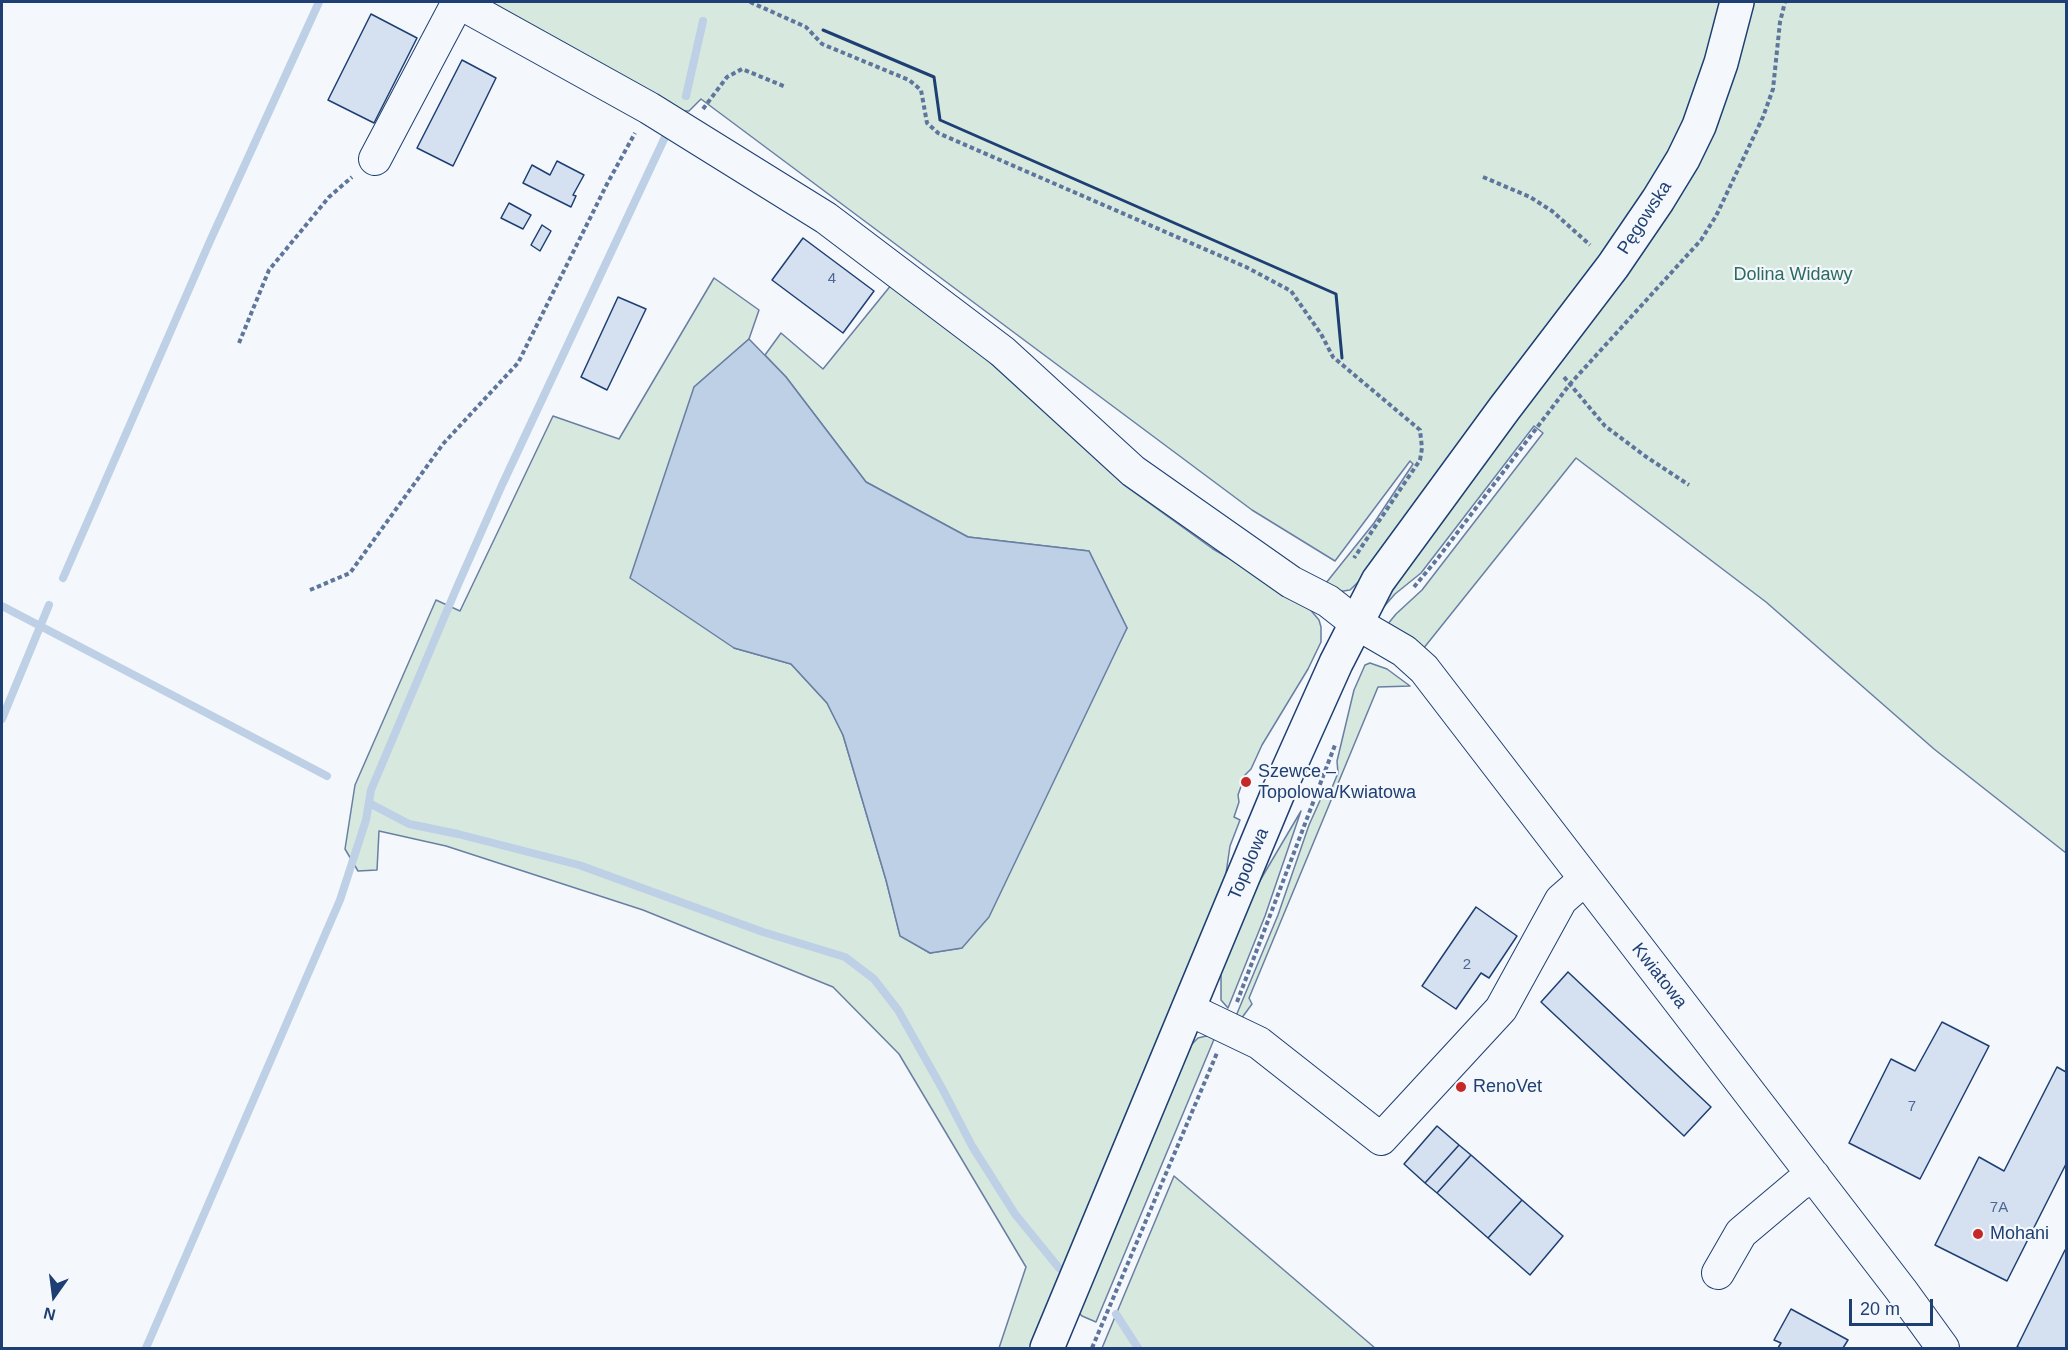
<!DOCTYPE html>
<html>
<head>
<meta charset="utf-8">
<style>
  body { margin:0 }
  #map { position:relative; width:2068px; height:1350px; overflow:hidden; background:#f4f7fb; font-family:Arial,sans-serif }
  canvas { display:block }
  .frame { position:absolute; inset:0; border:3px solid #1d3f73; pointer-events:none }
  .north { position:absolute; left:24px; top:1266px; width:60px; height:60px; -webkit-text-stroke:4px #f4f7fb; paint-order:stroke; rotate:194deg; font-size:16px; font-weight:700; line-height:24px; text-align:center; color:#1d3f73 }
  .north::after { content:''; display:block; margin:auto; width:21px; height:27px; background:#1d3f73; clip-path:polygon(50% 0,100% 100%,50% 72%,0 100%) }
  .scale { position:absolute; left:1849px; top:1299px; width:84px; height:27px; box-sizing:border-box; border:3px solid #1d3f73; border-top:0; padding-left:8px; font-size:18px; line-height:21px; white-space:nowrap; color:#1d3f73; -webkit-text-stroke:4px #f4f7fb; paint-order:stroke }
</style>
</head>
<body>
<div id="map">
<canvas width="2068" height="1350"></canvas>
<div class="frame"></div>
<div class="north">N</div>
<div class="scale">20 m</div>
</div>
<script>
const context = document.querySelector('canvas').getContext('2d');
context.lineJoin = 'round';
function fill(path, color) { context.fillStyle = color; context.fill(path, 'evenodd'); }
const toPath = rows => new Path2D(rows.map(r => 'M' + r).join(''));
function stroke(path, color, width, dash) { context.strokeStyle = color; context.lineWidth = width; context.lineCap = dash ? 'butt' : 'round'; context.setLineDash(dash || []); context.stroke(path); }
function drawText(font, color, halo, rows, align = 'center') {
  context.font = font + ' Arial,sans-serif'; context.lineWidth = 4.5; context.setLineDash([]); context.textBaseline = 'middle'; context.strokeStyle = halo; context.fillStyle = color; for (const [text, x, y, turn = 0] of rows) {
    context.save(); context.translate(x, y); context.rotate((+turn || 0) * Math.PI / 180); context.textAlign = isNaN(turn) ? turn : align; if (halo) context.strokeText(text, 0, 0); context.fillText(text, 0, 0); context.restore();
  }
}
const green = toPath([
  [489,2,2066,2,2066,853,1934,749,1766,602,1576,458,1423,649,1387,625,1396,614,1422,590,1543,433,1534,426,1421,573,1395,594,1381,610,1380,609,1473,469,1350,590,1337,592,1326,583,1374,523,1413,464,1410,461,1335,561,1252,510,701,99,689,111,679,111,489,2],
  [714,278,759,310,749,339,694,387,734,648,791,664,827,703,843,735,886,880,900,935,930,953,962,948,1127,628,1089,551,968,537,866,482,786,377,765,355,781,333,823,369,892,284,985,358,1124,485,1213,549,1303,601,1319,620,1321,627,1321,642,1308,669,1262,745,1251,769,1245,775,1238,795,1239,802,1234,817,1240,820,1230,846,1224,887,1032,1348,999,1348,1026,1267,899,1054,833,987,643,910,446,846,379,831,377,870,358,871,345,849,355,785,436,600,460,611,553,416,619,439,714,278],
  [1370,663,1387,669,1410,686,1378,687,1249,998,1252,1004,1241,1019,1236,1016,1278,915,1309,825,1322,796,1331,790,1338,773,1337,761,1354,690,1365,665,1370,663],
  [1301,811,1265,916,1228,1008,1221,1000,1221,970,1248,901,1301,811],
  [1206,1036,1215,1037,1096,1322,1082,1316,1077,1311,1188,1048,1198,1038,1206,1036],
  [1174,1176,1375,1348,1102,1348,1174,1176]
]);
fill(green, '#d7e8df');
stroke(green, '#687fa3', 1.5);
const water = toPath([
  [749,339,786,377,866,482,968,537,1089,551,1127,628,989,917,962,948,930,953,900,936,886,880,843,735,827,703,791,664,734,648,630,578,694,387,749,339]
]);
fill(water, '#bed0e5');
stroke(water, '#687fa3', 1.5);
stroke(toPath([
  [686,96,703,21],
  [63,578,210,241,319,2],
  [2,606,327,776],
  [2,719,49,605],
  [369,803,409,824,458,834,579,865,763,932,845,957,874,979,898,1010,943,1090,972,1146,1015,1214,1059,1268],
  [1116,1314,1138,1348],
  [146,1348,340,900,366,820,371,790,457,587,502,485,666,135]
]), '#bed0e5', 8);
const building = toPath([
  [371,14,417,38,374,123,328,100,371,14],
  [462,60,496,78,453,166,417,148,462,60],
  [557,161,584,175,573,195,576,196,571,207,523,183,532,165,550,175,557,161],
  [509,203,531,215,523,229,501,218,509,203],
  [542,225,551,231,540,251,531,245,542,225],
  [803,238,874,291,843,333,772,280,803,238],
  [618,297,646,309,607,390,581,377,618,297],
  [1476,907,1517,936,1489,978,1481,973,1456,1009,1422,986,1476,907],
  [1568,972,1711,1107,1684,1136,1541,1002,1568,972],
  [1942,1022,1989,1046,1920,1179,1849,1143,1891,1059,1915,1071,1942,1022],
  [2057,1067,2066,1072,2066,1164,2007,1281,1935,1245,1979,1157,2004,1171,2057,1067],
  [1437,1126,1459,1145,1425,1183,1404,1164,1437,1126],
  [1459,1145,1471,1155,1437,1193,1425,1183,1459,1145],
  [1471,1155,1522,1200,1488,1238,1437,1193,1471,1155],
  [1522,1200,1563,1236,1530,1275,1488,1238,1522,1200],
  [2065,1250,2066,1251,2066,1348,2021,1348,2017,1347,2065,1250],
  [1791,1309,1848,1340,1843,1348,1778,1348,1781,1343,1774,1340,1791,1309]
]);
fill(building, '#d5e0f0');
stroke(building, '#1d3f73', 1.5);
const minor = toPath([
  [458,2,649,108,826,218,1003,352,1133,471,1291,582,1328,601,1356,623,1404,651,1424,669,1901,1290,1943,1348],
  [375,159,458,2],
  [1188,1009,1259,1043,1381,1139,1501,1009,1561,900,1585,879],
  [1718,1273,1741,1233,1798,1185,1814,1176]
]);
const major = toPath([
  [1047,1348,1280,788,1336,663,1378,581,1504,409,1613,266,1658,200,1683,159,1699,126,1721,63,1737,2]
]);
stroke(minor, '#1d3f73', 34);
stroke(major, '#1d3f73', 36);
stroke(toPath([
  [750,2,806,27,822,44,909,80,921,90,927,123,938,133,1246,267,1291,291,1321,334,1333,357,1420,430,1422,448,1420,460,1354,558],
  [703,109,727,77,742,69,786,87],
  [1483,177,1530,197,1552,211,1590,245],
  [239,343,269,270,329,197,352,177],
  [1564,377,1605,426,1645,456,1689,485],
  [1414,587,1438,558,1570,384,1701,240,1716,216,1763,117,1773,89,1780,22,1785,2],
  [310,590,350,573,443,444,518,363,607,184,635,133],
  [1237,1002,1335,745],
  [1092,1348,1217,1053]
]), '#5e769c', 4, [4.5, 3]);
stroke(minor, '#f4f7fb', 32);
stroke(major, '#f4f7fb', 33);
stroke(toPath([
  [823,30,934,77,940,120,1336,294,1342,358]
]), '#1d3f73', 3);
for (const [x, y, r, color] of [
  [1246,782,6,"#c62828"],
  [1461,1087,6,"#c62828"],
  [1978,1234,6,"#c62828"]
]) { const dot = new Path2D(); dot.arc(x, y, r, 0, 2 * Math.PI); context.fillStyle = color; context.fill(dot); stroke(dot, '#f4f7fb', 2); }
drawText('15px', '#4b6792', null, [
  ["4",832,279],
  ["2",1467,965],
  ["7",1912,1107],
  ["7A",1999,1208]
]);
drawText('18px', '#1d3f73', '#f4f7fb', [
  ["Pęgowska",1645,218,-57],
  ["Topolowa",1249,864,-67],
  ["Kwiatowa",1659,976,52]
]);
drawText('18px', '#2c6c60', '#f4f7fb', [
  ["Dolina Widawy",1793,275]
]);
drawText('18px', '#1d3f73', '#f4f7fb', [
  ["Szewce –",1258,772],
  ["Topolowa/Kwiatowa",1258,793],
  ["RenoVet",1473,1087],
  ["Mohani",1990,1234]
], 'left');
</script>
</body>
</html>
